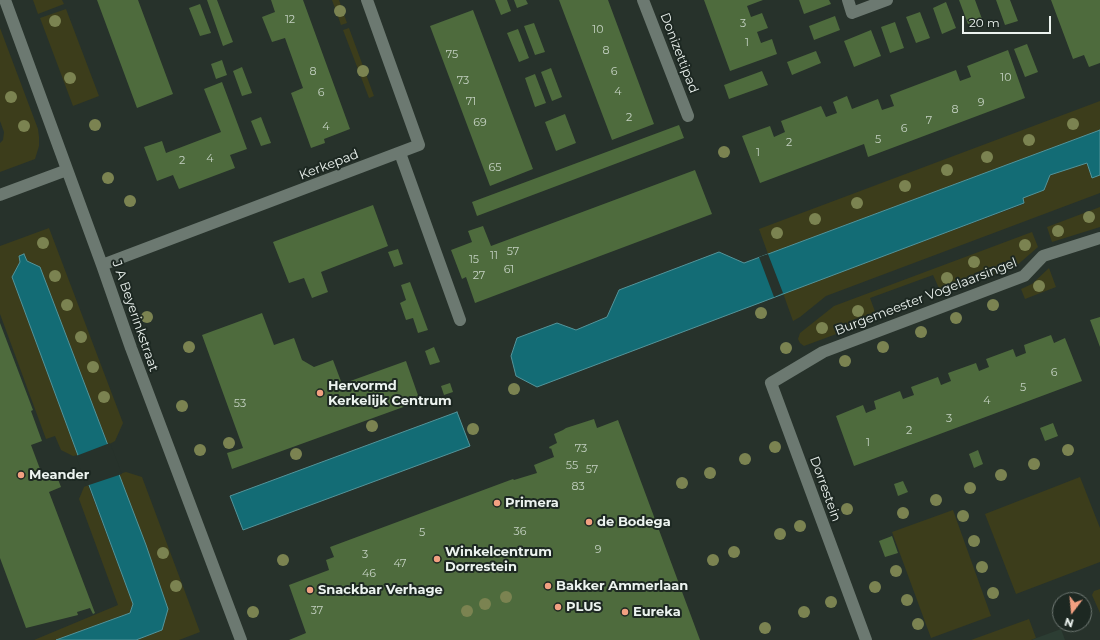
<!DOCTYPE html>
<html>
<head>
<meta charset="utf-8">
<style>
  body { margin:0 }
  #map { position:relative; width:1100px; height:640px; overflow:hidden; background:#27322b; font-family:Montserrat,sans-serif }
  canvas { display:block }
  .north { position:absolute; left:1052px; top:592px; width:40px; height:40px; box-sizing:border-box; background:#1d2822; border:1px solid #707974; border-radius:50%; rotate:196deg; font-size:11px; font-weight:700; line-height:16px; text-align:center; color:#ecf3ef }
  .north::after { content:''; display:block; margin:auto; width:14px; height:18px; background:#f2a081; clip-path:polygon(50% 0,100% 100%,50% 72%,0 100%) }
  .scale { position:absolute; left:962px; top:16px; width:89px; height:18px; box-sizing:border-box; border:2px solid #ecf3ef; border-top:0; padding-left:5px; font-size:12px; line-height:14px; white-space:nowrap; color:#ecf3ef; -webkit-text-stroke:3px #1d2822; paint-order:stroke }
</style>
</head>
<body>
<div id="map">
<canvas width="1100" height="640"></canvas>
<div class="north">N</div>
<div class="scale">20 m</div>
</div>
<script>
const context = document.querySelector('canvas').getContext('2d');
context.lineJoin = 'round';
function fill(path, color) { context.fillStyle = color; context.fill(path, 'evenodd'); }
const toPath = rows => new Path2D(rows.map(r => 'M' + r).join(''));
function stroke(path, color, width, dash) { context.strokeStyle = color; context.lineWidth = width; context.lineCap = dash ? 'butt' : 'round'; context.setLineDash(dash || []); context.stroke(path); }
function drawText(font, color, halo, rows, align = 'center') {
  context.font = font + ' Montserrat,sans-serif'; context.lineWidth = 4; context.setLineDash([]); context.textBaseline = 'middle'; context.strokeStyle = halo; context.fillStyle = color; for (const [text, x, y, turn = 0] of rows) {
    context.save(); context.translate(x, y); context.rotate((+turn || 0) * Math.PI / 180); context.textAlign = isNaN(turn) ? turn : align; if (halo) context.strokeText(text, 0, 0); context.fillText(text, 0, 0); context.restore();
  }
}
fill(toPath([
  [1061,629,1065,640,1031,640]
]), '#2c3d33');
fill(toPath([
  [33,0,62,0,64,4,38,14],
  [332,0,339,0,347,23,341,25],
  [66,9,99,96,73,106,40,18],
  [0,28,38,129,39,137,39,146,35,159,0,172,0,143,3,140,4,132,0,121],
  [349,28,374,96,369,98,343,30],
  [1100,101,1100,130,768,254,759,229],
  [1087,162,1092,178,1100,175,1100,193,826,296,800,317,793,321,783,293,1024,204,1022,198,1044,190,1049,176],
  [1100,207,1100,227,1052,242,1047,227],
  [49,228,123,423,115,441,108,445,40,267,20,262,12,277,78,455,73,456,61,450,55,436,46,439,0,314,0,246],
  [1032,232,1038,247,1015,267,942,295,933,275,870,298,877,317,874,320,804,346,800,343,798,339,800,333,834,306],
  [1049,268,1056,287,1025,299,1021,289,1032,284],
  [126,472,142,477,200,632,179,640,136,640,162,630,119,474],
  [1080,477,1100,528,1100,562,1016,594,985,514],
  [88,485,133,604,130,613,56,640,34,640,118,605,79,499,84,487],
  [953,510,991,616,931,638,892,532],
  [1100,589,1100,613,1092,595,1094,591],
  [1029,619,1036,638,1031,640,971,640]
]), '#3c3d1b');
const water = toPath([
  [1100,130,1100,175,1092,178,1087,163,1050,175,1044,190,1023,198,1024,203,537,387,516,376,511,356,517,338,557,323,576,330,607,317,619,290,719,252,744,263,1100,130],
  [24,254,27,261,40,267,146,545,168,609,162,630,136,640,56,640,130,613,133,604,12,277,20,262,19,256,24,254],
  [457,412,470,446,243,530,230,496,457,412]
]);
fill(water, '#136c75');
stroke(water, '#54949a', 1);
fill(toPath([
  [768,254,783,293,774,297,759,257],
  [110,443,122,474,86,486,76,456]
]), '#27322b');
fill(toPath([
  [97,0,138,0,173,94,137,108],
  [207,0,217,0,233,42,223,46],
  [271,0,303,0,350,129,324,139,325,143,311,148,291,93,303,88,285,38,272,42,262,17,275,12],
  [495,0,507,0,511,11,501,15],
  [514,0,526,0,528,4,517,8],
  [559,0,608,0,654,124,612,140],
  [704,0,763,0,747,6,751,17,762,13,768,28,757,32,761,43,772,39,777,54,730,71],
  [799,0,829,0,831,4,804,14],
  [959,0,975,0,982,19,968,24],
  [996,0,1010,0,1018,21,1005,25],
  [1051,0,1100,0,1100,63,1089,67,1084,55,1073,59],
  [946,2,956,28,942,34,933,8],
  [200,4,211,33,200,36,189,8],
  [473,10,533,169,490,186,430,26],
  [920,12,930,38,916,43,906,17],
  [835,16,840,30,814,40,809,26],
  [895,22,904,48,890,53,881,27],
  [534,23,545,52,535,55,524,26],
  [518,29,529,58,519,62,507,33],
  [871,30,881,56,854,67,844,41],
  [1027,44,1038,72,1025,77,1014,49],
  [1008,50,1025,98,868,157,864,144,760,183,742,136,770,126,774,137,785,132,781,121,821,106,826,117,837,113,833,102,847,96,852,109,878,99,882,110,894,106,890,95,956,70,960,81,971,77,967,66],
  [816,51,821,63,792,75,787,62],
  [222,60,227,75,216,79,211,64],
  [242,67,252,93,242,96,233,71],
  [551,68,562,97,552,101,541,72],
  [762,71,768,85,729,99,724,85],
  [535,74,546,103,535,107,525,78],
  [222,82,247,149,230,155,235,168,179,189,173,175,157,181,144,147,162,141,166,153,221,132,204,89],
  [565,114,576,143,556,151,545,122],
  [261,117,271,143,261,146,251,121],
  [679,125,684,138,477,216,472,202],
  [695,170,712,214,475,303,466,277,462,279,451,250,472,242,468,231,483,226,491,246],
  [373,205,388,246,321,272,328,292,312,298,304,278,289,283,273,242],
  [398,249,403,264,394,267,388,252],
  [410,282,428,330,418,333,413,318,406,320,400,303,406,300,401,285],
  [262,313,274,345,294,338,302,360,314,367,333,360,342,384,406,361,420,401,232,469,227,453,243,448,202,335],
  [1100,317,1100,347,1090,320],
  [0,323,33,410,31,411,42,441,31,445,43,477,56,474,61,487,49,492,95,613,93,614,90,608,77,612,78,615,26,628,0,558],
  [1051,335,1054,343,1065,338,1082,381,854,466,836,416,863,405,866,413,876,409,874,401,900,391,903,399,914,395,911,387,938,377,941,385,951,381,948,373,976,363,979,371,989,367,986,359,1013,349,1016,357,1026,353,1024,345],
  [434,347,440,362,430,365,425,351],
  [450,383,453,392,444,395,441,386],
  [594,419,597,428,618,420,700,640,289,640,306,633,289,585,329,570,326,560,334,557,330,547,513,479,514,480,537,473,534,465,554,457,551,448,550,449,549,447,557,443,554,434,563,430,566,428],
  [1053,423,1058,436,1045,441,1040,428],
  [978,450,983,464,974,468,969,454],
  [903,481,908,492,898,496,894,484],
  [892,536,898,553,885,557,879,541]
]), '#4e6b3d');
stroke(toPath([
  [5,0,102,265,131,348,241,640],
  [643,0,688,116],
  [848,0,852,13,887,0],
  [400,153,460,320],
  [0,195,67,170],
  [102,265,419,145,367,0],
  [866,640,771,383,823,352,1024,276,1043,256,1100,238]
]), '#6c7971', 12);
context.fillStyle = '#7b8351';
for (const [x, y] of [
  [340,11],
  [55,21],
  [363,71],
  [70,78],
  [11,97],
  [1073,124],
  [95,125],
  [24,126],
  [1029,140],
  [724,152],
  [987,157],
  [947,170],
  [108,178],
  [905,186],
  [130,201],
  [857,203],
  [1089,217],
  [815,219],
  [1058,231],
  [777,233],
  [43,243],
  [1025,245],
  [974,262],
  [55,276],
  [947,278],
  [1039,286],
  [67,305],
  [993,305],
  [858,311],
  [761,313],
  [147,317],
  [956,318],
  [822,328],
  [921,332],
  [81,337],
  [189,347],
  [883,347],
  [786,348],
  [845,361],
  [93,367],
  [514,389],
  [104,397],
  [182,406],
  [372,426],
  [473,429],
  [229,443],
  [775,447],
  [200,450],
  [1068,450],
  [296,454],
  [745,459],
  [1034,464],
  [710,473],
  [1001,475],
  [682,483],
  [970,488],
  [936,500],
  [847,509],
  [903,513],
  [963,516],
  [800,526],
  [780,534],
  [974,541],
  [734,552],
  [163,553],
  [283,560],
  [713,560],
  [982,567],
  [896,571],
  [176,586],
  [875,587],
  [993,593],
  [506,597],
  [907,600],
  [831,602],
  [485,604],
  [467,611],
  [253,612],
  [804,612],
  [918,624],
  [765,628]
]) { context.beginPath(); context.arc(x, y, 6, 0, 2 * Math.PI); context.fill(); }
for (const [x, y, r, color] of [
  [320,393,4,"#f2a081"],
  [21,475,4,"#f2a081"],
  [497,503,4,"#f2a081"],
  [589,522,4,"#f2a081"],
  [437,559,4,"#f2a081"],
  [548,586,4,"#f2a081"],
  [310,590,4,"#f2a081"],
  [558,607,4,"#f2a081"],
  [625,612,4,"#f2a081"]
]) { const dot = new Path2D(); dot.arc(x, y, r, 0, 2 * Math.PI); context.fillStyle = color; context.fill(dot); stroke(dot, '#1d2822', 1.5); }
drawText('11px', '#c4d1c2', null, [
  ["12",290,20],
  ["3",743,24],
  ["10",598,30],
  ["1",747,43],
  ["8",606,51],
  ["75",452,55],
  ["8",313,72],
  ["6",614,72],
  ["10",1006,78],
  ["73",463,81],
  ["4",618,92],
  ["6",321,93],
  ["71",471,102],
  ["9",981,103],
  ["8",955,110],
  ["2",629,118],
  ["7",929,121],
  ["69",480,123],
  ["4",326,127],
  ["6",904,129],
  ["5",878,140],
  ["2",789,143],
  ["1",758,153],
  ["4",210,159],
  ["2",182,161],
  ["65",495,168],
  ["57",513,252],
  ["11",494,256],
  ["15",474,260],
  ["61",509,270],
  ["27",479,276],
  ["6",1054,373],
  ["5",1023,388],
  ["4",987,401],
  ["53",240,404],
  ["3",949,419],
  ["2",909,431],
  ["1",868,443],
  ["73",581,449],
  ["55",572,466],
  ["57",592,470],
  ["83",578,487],
  ["36",520,532],
  ["5",422,533],
  ["9",598,550],
  ["3",365,555],
  ["47",400,564],
  ["46",369,574],
  ["37",317,611]
]);
drawText('13px', '#ecf3ef', '#1d2822', [
  ["Donizettipad",679,53,69],
  ["Kerkepad",329,165,-21],
  ["Burgemeester Vogelaarsingel",926,297,-21],
  ["J A Beyerinkstraat",135,316,71],
  ["Dorrestein",825,489,70]
]);
drawText('bold 13px', '#ecf3ef', '#1d2822', [
  ["Hervormd",328,386],
  ["Kerkelijk Centrum",328,401],
  ["Meander",29,475],
  ["Primera",505,503],
  ["de Bodega",597,522],
  ["Winkelcentrum",445,552],
  ["Dorrestein",445,567],
  ["Bakker Ammerlaan",556,586],
  ["Snackbar Verhage",318,590],
  ["PLUS",566,607],
  ["Eureka",633,612]
], 'left');
</script>
</body>
</html>
